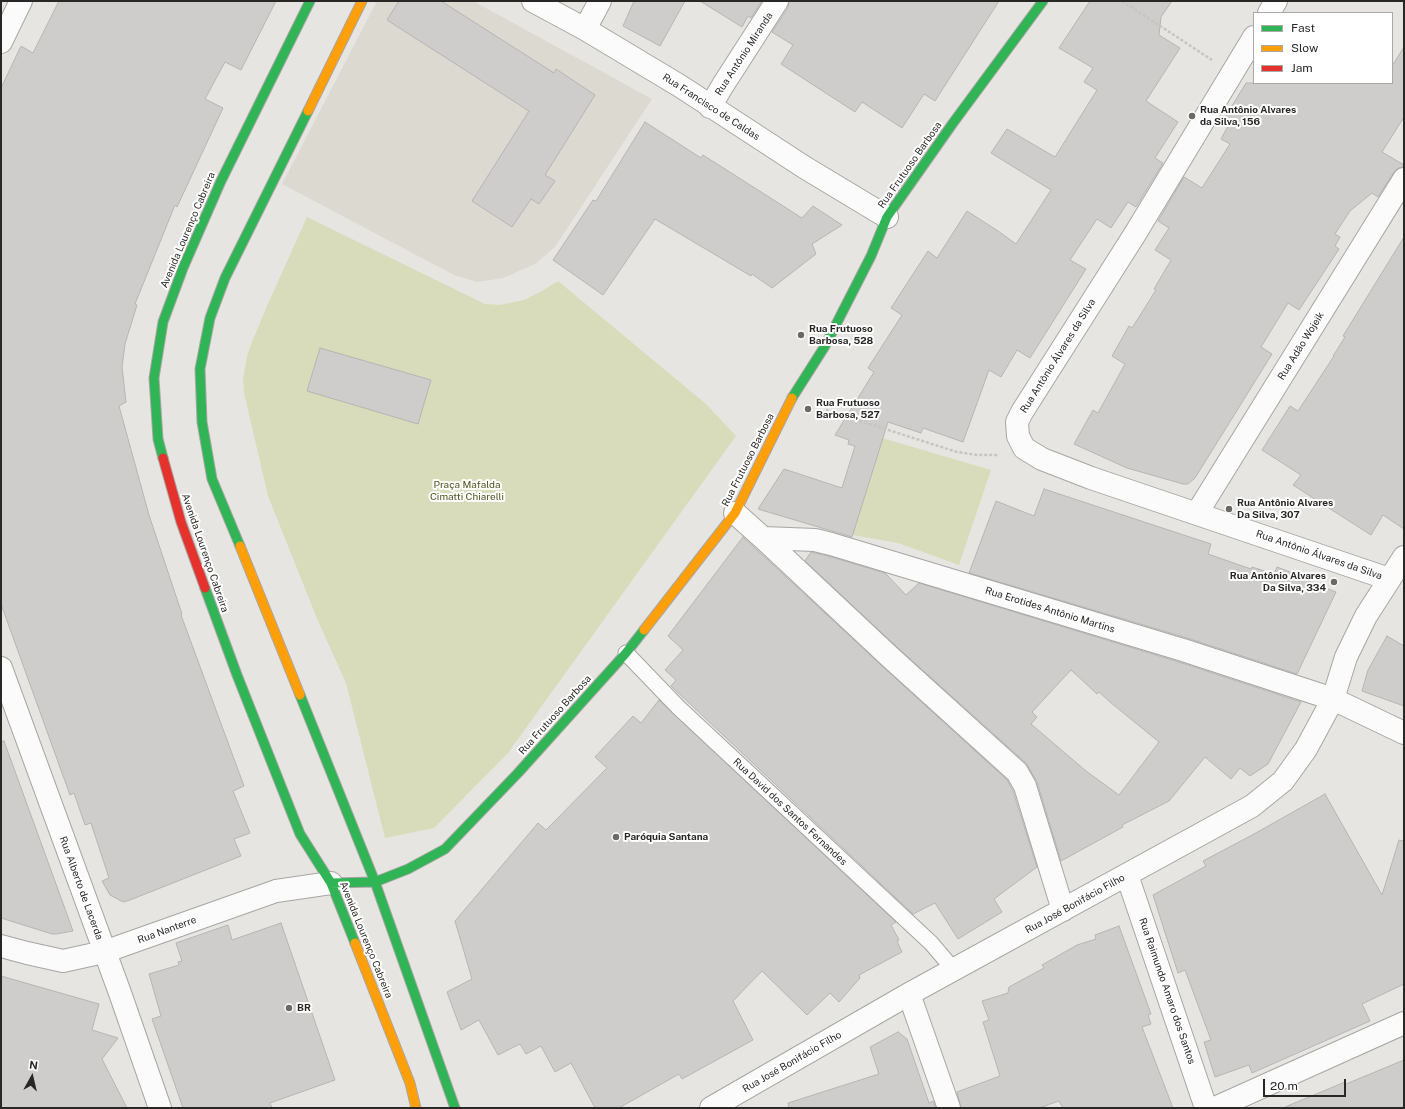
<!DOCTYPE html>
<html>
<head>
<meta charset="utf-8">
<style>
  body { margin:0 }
  #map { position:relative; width:1405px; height:1109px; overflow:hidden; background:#e7e5e2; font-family:"Public Sans",sans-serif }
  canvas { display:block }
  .frame { position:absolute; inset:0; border:2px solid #282725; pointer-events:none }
  .legend { position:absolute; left:1253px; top:12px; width:140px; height:72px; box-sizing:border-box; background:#fff; border:1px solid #a9a9a8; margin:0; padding:5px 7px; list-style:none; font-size:12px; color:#282725 }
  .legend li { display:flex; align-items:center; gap:8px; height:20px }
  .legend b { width:20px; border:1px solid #a9a9a8 }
  .north { position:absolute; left:12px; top:1057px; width:40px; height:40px; -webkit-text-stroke:3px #fff; paint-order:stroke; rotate:8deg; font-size:11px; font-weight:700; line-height:16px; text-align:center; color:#282725 }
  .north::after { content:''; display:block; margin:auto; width:14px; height:18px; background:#282725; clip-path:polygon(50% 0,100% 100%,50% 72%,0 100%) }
  .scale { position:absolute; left:1263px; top:1079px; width:83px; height:18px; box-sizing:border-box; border:2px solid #282725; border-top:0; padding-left:5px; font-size:12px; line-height:14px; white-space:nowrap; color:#282725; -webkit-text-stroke:3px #fff; paint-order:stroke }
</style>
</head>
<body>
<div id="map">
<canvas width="1405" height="1109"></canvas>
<div class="frame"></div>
<ul class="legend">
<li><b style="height:5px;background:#30b455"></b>Fast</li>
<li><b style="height:5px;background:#ff9f0a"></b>Slow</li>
<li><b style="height:5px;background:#e5322d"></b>Jam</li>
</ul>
<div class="north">N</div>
<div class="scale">20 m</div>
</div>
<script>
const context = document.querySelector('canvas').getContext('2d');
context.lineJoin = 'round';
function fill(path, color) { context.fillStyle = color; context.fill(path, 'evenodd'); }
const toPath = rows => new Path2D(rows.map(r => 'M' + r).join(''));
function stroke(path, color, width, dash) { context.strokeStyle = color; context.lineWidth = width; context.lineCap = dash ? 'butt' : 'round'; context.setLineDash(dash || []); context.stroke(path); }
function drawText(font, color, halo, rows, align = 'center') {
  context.font = font + ' "Public Sans",sans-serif'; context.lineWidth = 4; context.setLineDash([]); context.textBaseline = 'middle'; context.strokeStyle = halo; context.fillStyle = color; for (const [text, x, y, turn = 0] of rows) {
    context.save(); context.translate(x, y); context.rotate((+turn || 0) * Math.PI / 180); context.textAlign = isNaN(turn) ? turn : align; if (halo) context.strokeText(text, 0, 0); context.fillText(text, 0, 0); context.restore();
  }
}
fill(toPath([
  [377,1,473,1,652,99,555,247,535,264,503,278,477,282,454,275,282,184]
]), '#dcd9d0');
fill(toPath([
  [307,217,485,304,500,305,524,300,542,291,558,281,706,404,736,436,508,753,434,828,385,838,346,683,318,621,268,496,244,393,243,379,247,356,252,342,267,306],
  [879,437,991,470,959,565,898,543,847,534]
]), '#d9dcba');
const building = toPath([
  [59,1,276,1,241,70,225,62,205,99,223,108,177,207,175,205,135,304,137,305,125,344,122,367,126,402,119,406,149,515,182,614,181,615,244,786,233,791,250,833,234,839,241,856,130,900,123,902,110,895,102,881,109,878,91,823,85,825,74,793,70,795,1,604,1,88,21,46,33,53,59,1],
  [399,1,441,1,554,73,556,69,595,95,545,175,555,181,539,204,531,199,512,227,472,201,529,111,387,20,399,1],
  [634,1,685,1,660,46,623,26,634,1],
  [700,1,762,1,751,18,748,16,742,27,700,1],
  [789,1,999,1,935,101,924,94,902,128,862,102,855,112,781,64,793,45,772,32,788,8,789,1],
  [1090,1,1172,1,1161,17,1159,35,1180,48,1146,101,1178,122,1155,158,1163,163,1136,207,1128,202,1111,228,1097,219,1070,260,1086,269,1030,358,1017,350,1001,377,989,370,963,442,923,428,921,433,888,422,852,537,758,509,784,469,842,488,855,446,848,444,849,440,835,435,874,372,868,368,902,315,891,308,928,251,937,258,967,211,998,231,1016,244,1051,190,991,153,1007,129,1055,157,1097,90,1084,82,1093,68,1059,48,1090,1],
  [1404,47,1404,117,1382,152,1404,165,1404,167,1398,168,1394,172,1378,197,1372,193,1350,211,1335,234,1340,237,1335,246,1339,249,1299,310,1288,303,1261,347,1272,354,1195,478,1188,484,1183,484,1127,468,1074,444,1093,410,1098,413,1125,364,1112,356,1129,326,1132,328,1156,290,1154,289,1171,260,1155,250,1169,228,1158,221,1184,177,1202,188,1230,144,1221,139,1228,126,1222,122,1246,83,1392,83,1392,66,1404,47],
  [645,122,701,158,703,155,802,218,813,206,842,225,812,244,816,254,772,288,752,274,751,276,655,219,603,295,553,260,593,200,596,201,645,122],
  [1404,237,1404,529,1383,515,1371,535,1293,485,1301,475,1262,450,1290,406,1298,411,1334,356,1333,356,1345,337,1343,336,1404,237],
  [320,348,431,380,418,424,307,391,320,348],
  [1044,489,1211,544,1208,554,1251,569,1252,567,1274,574,1277,567,1311,580,1310,582,1336,592,1297,674,1187,638,969,573,996,501,1034,516,1044,489],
  [743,537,882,666,1007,780,1013,791,1037,867,994,899,1002,912,958,939,935,903,913,914,671,686,676,680,665,670,683,650,668,636,743,537],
  [811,552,828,556,885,573,906,595,919,583,1179,662,1301,702,1268,764,1250,776,1240,768,1231,779,1205,757,1169,801,1122,825,1123,827,1061,861,1037,782,1026,763,898,648,805,561,811,552],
  [1071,670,1097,694,1099,692,1110,702,1159,742,1119,795,1086,771,1031,724,1037,717,1032,712,1071,670],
  [1387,636,1404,646,1404,706,1362,691,1368,670,1387,636],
  [659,700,896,922,891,925,899,940,897,941,902,952,859,975,860,978,839,1002,830,993,807,1015,762,971,733,1001,753,1040,682,1079,679,1074,619,1108,595,1108,571,1063,555,1072,541,1046,526,1054,520,1044,498,1055,479,1020,461,1030,447,992,472,979,455,921,538,823,546,830,607,768,595,757,633,716,641,723,659,700],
  [4,741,64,906,73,931,56,934,52,934,1,918,1,742,4,741],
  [1325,794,1382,895,1399,840,1404,841,1404,984,1362,1004,1370,1021,1252,1073,1249,1065,1215,1077,1204,1042,1211,1040,1185,970,1178,973,1153,895,1206,866,1203,861,1254,834,1325,794],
  [281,923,335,1080,270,1103,272,1108,183,1108,152,1019,161,1016,149,974,179,965,178,962,182,961,176,943,228,925,232,940,281,923],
  [1119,926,1151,1014,1148,1015,1151,1024,1142,1027,1173,1108,1063,1108,1059,1101,1039,1108,961,1108,957,1092,1000,1076,983,1022,989,1020,982,1001,1008,993,1009,987,1044,968,1042,965,1077,945,1096,939,1095,935,1119,926],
  [1,976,99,1004,92,1030,118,1038,102,1059,127,1108,1,1108,1,976],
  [898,1032,907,1039,929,1103,933,1101,936,1108,789,1108,788,1103,879,1074,870,1047,898,1032],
  [1404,1060,1404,1108,1285,1108,1285,1107,1345,1082,1346,1084,1404,1060]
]);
fill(building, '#cfcdcb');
stroke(building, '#b6b5b3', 1);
const lane = toPath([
  [626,653,678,707,931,943,954,970]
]);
const street = toPath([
  [533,1,585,29,680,86,804,167,887,217],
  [1269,13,1276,1],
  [585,29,600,1],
  [1254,37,1135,234,1022,412,1017,422,1018,436,1024,448,1042,459,1091,478,1389,579],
  [1,42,21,1],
  [710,107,723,85,777,1],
  [735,513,763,538,890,657,1017,772,1025,786,1063,910],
  [1197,513,1404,179],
  [763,538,815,540,831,544,1183,650,1333,699,1404,733],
  [1,668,120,993,160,1108],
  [1127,875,1206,1108],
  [1,946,27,953,63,961,104,952,276,891,331,883],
  [909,994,949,1108],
  [711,1108,909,994,1252,806,1283,781,1306,749,1333,699,1346,657,1366,616,1404,557],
  [1215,1108,1404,1023]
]);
const fast = toPath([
  [792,398,825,346,871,256,887,217,953,123,1043,1],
  [163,458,158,439,154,378,163,322,183,268,221,181,310,1],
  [240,546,212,479,202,422,200,369,210,318,225,278,308,111],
  [205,588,237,675,300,834,331,883,355,943],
  [300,695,375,882,455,1108],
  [331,883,375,882,408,869,445,849,518,773,626,653,644,630]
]);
const slow = toPath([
  [308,111,362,1],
  [240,546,300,695],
  [644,630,735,513,792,398],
  [355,943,410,1083,416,1108]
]);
const jam = toPath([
  [163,458,181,522,205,588]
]);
stroke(lane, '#a8a6a4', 17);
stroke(street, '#a8a6a4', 24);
stroke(fast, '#a8a6a4', 11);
stroke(slow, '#a8a6a4', 11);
stroke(jam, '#a8a6a4', 11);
stroke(toPath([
  [1122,1,1212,60],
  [826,410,957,452,978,455,998,455]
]), '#c5c5c4', 2.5, [3, 2]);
stroke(lane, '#fbfbfb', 15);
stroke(street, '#fbfbfb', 22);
stroke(fast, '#30b455', 9);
stroke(slow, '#ff9f0a', 9);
stroke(jam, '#e5322d', 9);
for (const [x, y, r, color] of [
  [1192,116,4,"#6b6a67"],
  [801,335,4,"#6b6a67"],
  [808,409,4,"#6b6a67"],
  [1229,509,4,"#6b6a67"],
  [1334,582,4,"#6b6a67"],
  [616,837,4,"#6b6a67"],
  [289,1008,4,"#6b6a67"]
]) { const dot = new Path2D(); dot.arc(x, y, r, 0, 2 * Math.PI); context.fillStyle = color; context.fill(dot); stroke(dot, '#fff', 1.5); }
drawText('10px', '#282725', '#fff', [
  ["Rua Antônio Miranda",744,54,-57],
  ["Rua Francisco de Caldas",711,107,33],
  ["Rua Frutuoso Barbosa",910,165,-55],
  ["Avenida Lourenço Cabreira",188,230,-67],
  ["Rua Adão Wojeik",1301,346,-58],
  ["Rua Antônio Álvares da Silva",1058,356,-58],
  ["Rua Frutuoso Barbosa",748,460,-63],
  ["Avenida Lourenço Cabreira",205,553,71],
  ["Rua Antônio Álvares da Silva",1319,555,19],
  ["Rua Erotides Antônio Martins",1050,610,17],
  ["Rua Frutuoso Barbosa",555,715,-48],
  ["Rua David dos Santos Fernandes",790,812,43],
  ["Rua Alberto de Lacerda",81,888,70],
  ["Rua José Bonifácio Filho",1075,904,-29],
  ["Rua Nanterre",167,930,-20],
  ["Avenida Lourenço Cabreira",366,940,68],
  ["Rua Raimundo Amaro dos Santos",1167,991,71],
  ["Rua José Bonifácio Filho",792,1062,-30]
]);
drawText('bold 10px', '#282725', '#fff', [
  ["Rua Antônio Alvares",1200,110],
  ["da Silva, 156",1200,122],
  ["Rua Frutuoso",809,329],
  ["Barbosa, 528",809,341],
  ["Rua Frutuoso",816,403],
  ["Barbosa, 527",816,415],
  ["Rua Antônio Alvares",1237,503],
  ["Da Silva, 307",1237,515],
  ["Rua Antônio Alvares",1326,576,"right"],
  ["Da Silva, 334",1326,588,"right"],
  ["Paróquia Santana",624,837],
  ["BR",297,1008]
], 'left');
drawText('10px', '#50551f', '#fff', [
  ["Praça Mafalda",467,485],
  ["Cimatti Chiarelli",467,497]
]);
</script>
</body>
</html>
